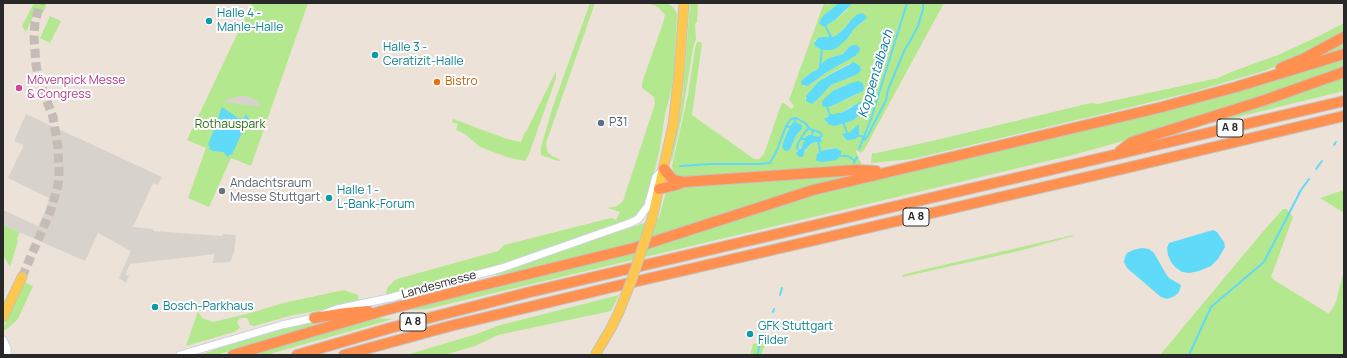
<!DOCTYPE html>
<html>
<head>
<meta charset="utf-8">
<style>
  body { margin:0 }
  #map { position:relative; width:1347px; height:358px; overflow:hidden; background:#ece2d8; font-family:Manrope,sans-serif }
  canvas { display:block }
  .frame { position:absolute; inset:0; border:4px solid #282828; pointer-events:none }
</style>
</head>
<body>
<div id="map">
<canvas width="1347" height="358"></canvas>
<div class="frame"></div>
</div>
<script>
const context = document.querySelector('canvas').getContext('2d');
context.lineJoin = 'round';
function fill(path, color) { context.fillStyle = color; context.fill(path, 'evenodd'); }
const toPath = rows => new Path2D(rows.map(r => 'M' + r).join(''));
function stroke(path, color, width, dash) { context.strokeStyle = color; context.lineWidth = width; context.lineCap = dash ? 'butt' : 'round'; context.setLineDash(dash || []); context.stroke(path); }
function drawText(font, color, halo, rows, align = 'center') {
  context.font = font + ' Manrope,sans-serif'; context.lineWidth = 4; context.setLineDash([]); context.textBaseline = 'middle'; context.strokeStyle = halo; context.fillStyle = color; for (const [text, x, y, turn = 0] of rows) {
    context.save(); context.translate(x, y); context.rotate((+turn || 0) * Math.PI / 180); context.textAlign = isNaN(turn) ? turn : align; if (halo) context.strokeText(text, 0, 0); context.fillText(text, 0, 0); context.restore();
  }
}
fill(toPath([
  [34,3,40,5,41,3,47,3,43,13,36,10,26,32,22,26],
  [252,3,308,3,251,166,231,158,209,207,188,198,206,148,187,140],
  [590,3,595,3,546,143,547,151,552,156,561,160,558,161,541,155,541,147,553,106],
  [647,3,666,3,673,7,677,14,674,72,671,92,665,114,660,148,647,203,635,219,499,266,386,296,386,292,388,287,394,281,397,279,498,251,504,245,611,218,616,220,620,212,608,208,617,206,623,201,655,104,654,97,642,88,642,83,663,23,665,15,658,7],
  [690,3,698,3,697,22,695,24,696,39,693,48,682,116,672,161,671,161,683,93],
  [824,3,827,3,828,5,831,3,839,3,825,14,825,26,835,20,845,12,851,5,851,3,944,3,864,150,861,153,856,150,856,152,862,165,692,178,679,177,674,173,672,166,688,95,695,48,697,42,700,42,702,43,692,115,754,159,759,159,764,154,782,102,792,109,794,106,789,100],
  [850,21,864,21,854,29,847,39,815,46,814,43,815,40,835,36,844,29],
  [849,47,849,59,827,72,810,85,804,86,802,80,813,71,817,70,823,62,832,57,843,54],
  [850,63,850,78,845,79,831,85,815,102,805,99,806,96,814,87,825,77],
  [846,85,858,94,832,106,834,90],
  [851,106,865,109,854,120,835,126,825,117,843,112],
  [792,123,802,129,797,134,790,149,782,147,785,137],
  [812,135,822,138,818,143,815,142,808,147,804,153,803,157,799,157,797,151],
  [832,148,836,148,841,151,817,154,824,150],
  [50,16,61,21,50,43,40,38],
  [1344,23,1344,33,1295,59,1264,71,1192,92,1115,111,912,159,871,163,872,153,877,153,932,141,1091,103,1098,104,1218,78,1231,72,1278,55,1317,37],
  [1344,41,1344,50,1308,62],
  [1344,60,1344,68,1159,131,1073,155,427,309,413,310,406,308,632,253,671,242,763,210,841,187,1221,96],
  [556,71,556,78,529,154,525,161,510,158,480,147,465,134,456,130,458,124,452,122,453,119,507,139,521,142,525,132,526,132],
  [1344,77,1344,91,1217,122,1216,121],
  [851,175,851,176,666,235,537,268,496,275,495,273,659,218,665,195,669,190,672,188,690,186],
  [1344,190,1344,213,1320,198],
  [1283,209,1287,209,1293,217,1271,277,1274,280,1329,314,1336,302,1344,270,1344,355,1160,355,1260,235],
  [3,225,20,232,17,239,18,241,10,267,3,255],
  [1073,235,1073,236,1019,251,902,277,902,275,918,271],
  [24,282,33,286,18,319,6,330,3,329],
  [344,290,358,295,359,303,289,316,254,326,250,325,247,318,240,318,237,322,240,328,234,332,186,346,198,311,202,318,213,322,251,313,283,303],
  [619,295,611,311,498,335,475,346,444,355,406,355,477,334,497,326],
  [351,316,216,355,201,355,216,349,299,324],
  [376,318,393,319,266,355,248,355],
  [767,340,761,355,750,355,753,344]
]), '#b3e88e');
fill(toPath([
  [241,96,246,96,256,100,261,105,261,107,225,102,225,100],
  [26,114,162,177,158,185,153,183,133,227,153,229,153,231,223,236,223,234,236,235,234,252,230,262,212,263,215,254,130,264,125,275,129,275,126,283,119,278,131,251,98,233,85,261,3,225,3,210,38,226,45,212,49,198,8,178,24,145,14,141]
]), '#d7d2cb');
fill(toPath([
  [839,3,851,3,851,5,835,20,825,26,822,26,819,23,821,19,825,14],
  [862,13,866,16,867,18,854,29,847,39,838,47,832,50,825,50,818,48,815,46,814,43,818,38,822,37,831,37,835,36,844,29,850,21,856,15],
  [853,45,857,45,860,48,859,52,855,56,827,72,808,86,802,85,801,82,802,80,813,71,817,70,823,62,829,58,843,54,849,47],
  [854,62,860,66,861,70,858,74,831,85,817,100,812,104,806,101,806,96,818,82,831,74],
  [859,81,863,84,864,88,863,91,832,106,824,107,822,106,822,101,834,90,854,82],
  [860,102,864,103,866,106,865,109,854,120,835,126,830,125,824,119,830,115,843,112],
  [222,107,238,118,244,119,245,115,249,117,232,155,230,154,228,157,223,152,213,151,209,149,210,146,208,145],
  [795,122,802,125,802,129,797,134,790,149,787,151,784,150,782,147,785,137,792,123],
  [859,125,859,134,856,139,847,140,843,136,842,134,849,133,856,126],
  [809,135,812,135,820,137,822,141,821,142,815,142,811,144,805,150,803,157,799,157,796,153,801,148,806,137],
  [836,148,841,151,841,153,840,156,836,160,823,162,817,161,816,160,817,154,824,150],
  [1213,230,1217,232,1224,242,1225,247,1218,259,1211,266,1199,271,1189,273,1182,272,1175,267,1171,262,1168,255,1167,248,1169,243],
  [1142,248,1149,249,1154,253,1166,274,1169,278,1181,285,1179,292,1175,296,1167,299,1161,297,1127,268,1124,262,1125,257,1127,253,1133,250]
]), '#60daf9');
stroke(toPath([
  [825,25,831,37,830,39],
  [820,66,822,49],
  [828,105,827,107,830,115,831,115],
  [795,122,795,118],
  [843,122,847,133,849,134],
  [786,126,790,127],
  [812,135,813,130],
  [855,136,862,136,863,139],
  [801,139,805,139],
  [864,140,867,137,886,100,888,90,905,49,909,43,918,26,923,9,923,3],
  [1334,145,1336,142],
  [859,149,871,119,907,3],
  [799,150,797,148,798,143,805,132,809,128],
  [839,156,848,156,855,161],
  [854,163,857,157],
  [680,166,711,164,760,164,770,163,777,150,786,126,791,119,796,118,805,123,810,129,819,132,822,135,818,141,821,154],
  [1316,169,1322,161],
  [780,295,782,288],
  [773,312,774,309],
  [767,326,769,321],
  [757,355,760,344],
  [1189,355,1211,307,1264,262,1301,190,1309,179]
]), '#60daf9', 2);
stroke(toPath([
  [22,277,51,210,58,185,59,173,58,148,53,117,40,83,36,65,34,37,35,22,40,3]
]), '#c5bdb5', 9, [9, 4.5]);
const minor = toPath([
  [3,340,7,348,7,355],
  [180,355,282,325,314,318,337,309,389,298,502,268,630,223,638,219,648,206,656,177,662,171]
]);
const major = toPath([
  [652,219,673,125,679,74,684,3],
  [3,317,22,277]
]);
const highway = toPath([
  [1281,68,1305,58,1344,37],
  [1120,151,1132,142,1265,100,1344,72],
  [664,169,673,180,683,182,856,170,876,171],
  [659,189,676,185,681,183],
  [314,318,346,313,368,311],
  [233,355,382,311,467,289,634,248,813,190,1162,107,1236,87,1344,54],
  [297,355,390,328,530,292,1344,101],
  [344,355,450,326,625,284,1122,169,1344,116]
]);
stroke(minor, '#cdd2e3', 9);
stroke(major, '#c3c3c3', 11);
stroke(highway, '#c3c3c3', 12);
stroke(minor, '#fff', 7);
stroke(major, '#fdc84c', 9);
stroke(highway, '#ff9050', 10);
const majorBridge = toPath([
  [595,355,610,330,619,312,632,279,652,219]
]);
stroke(majorBridge, '#c3c3c3', 11, []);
stroke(majorBridge, '#fdc84c', 9);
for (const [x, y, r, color] of [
  [209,21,4,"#0f9aa8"],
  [375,55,4,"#0f9aa8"],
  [437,82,4,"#e8710a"],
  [19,88,4,"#d1479c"],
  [601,123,4,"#5c6f8a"],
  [222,191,4,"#6b7280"],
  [329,198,4,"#0f9aa8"],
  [155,307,4,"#0f9aa8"],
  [750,334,4,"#0f9aa8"]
]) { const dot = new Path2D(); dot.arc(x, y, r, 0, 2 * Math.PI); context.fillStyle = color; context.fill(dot); stroke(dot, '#fff', 1.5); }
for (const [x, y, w] of [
  [1230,128,26],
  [916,217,26],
  [413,322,26]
]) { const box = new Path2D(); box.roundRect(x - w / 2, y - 9, w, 18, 3); context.fillStyle = '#fff'; context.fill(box); stroke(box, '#282828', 1); }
drawText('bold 11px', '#282828', null, [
  ["A 8",1230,128],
  ["A 8",916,217],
  ["A 8",413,322]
]);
drawText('12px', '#0d838f', '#fff', [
  ["Halle 4 -",217,14],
  ["Mahle-Halle",217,28],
  ["Halle 3 -",383,48],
  ["Ceratizit-Halle",383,62],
  ["Halle 1 -",337,191],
  ["L-Bank-Forum",337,205],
  ["Bosch-Parkhaus",163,307],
  ["GFK Stuttgart",758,327],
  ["Filder",758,341]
], 'left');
drawText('12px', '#b23c85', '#fff', [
  ["Mövenpick Messe",27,81],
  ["& Congress",27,95]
], 'left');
drawText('12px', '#c56008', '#fff', [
  ["Bistro",445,82]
], 'left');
drawText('12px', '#4e5e75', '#fff', [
  ["P31",609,123]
], 'left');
drawText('12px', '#2a6a13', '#fff', [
  ["Rothauspark",230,125]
]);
drawText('12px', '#5b616d', '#fff', [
  ["Andachtsraum",230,184],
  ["Messe Stuttgart",230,198]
], 'left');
drawText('12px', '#282828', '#fff', [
  ["Landesmesse",439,285,-15]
]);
drawText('italic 13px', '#0175a2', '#fff', [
  ["Koppentalbach",876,74,-73]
]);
</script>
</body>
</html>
